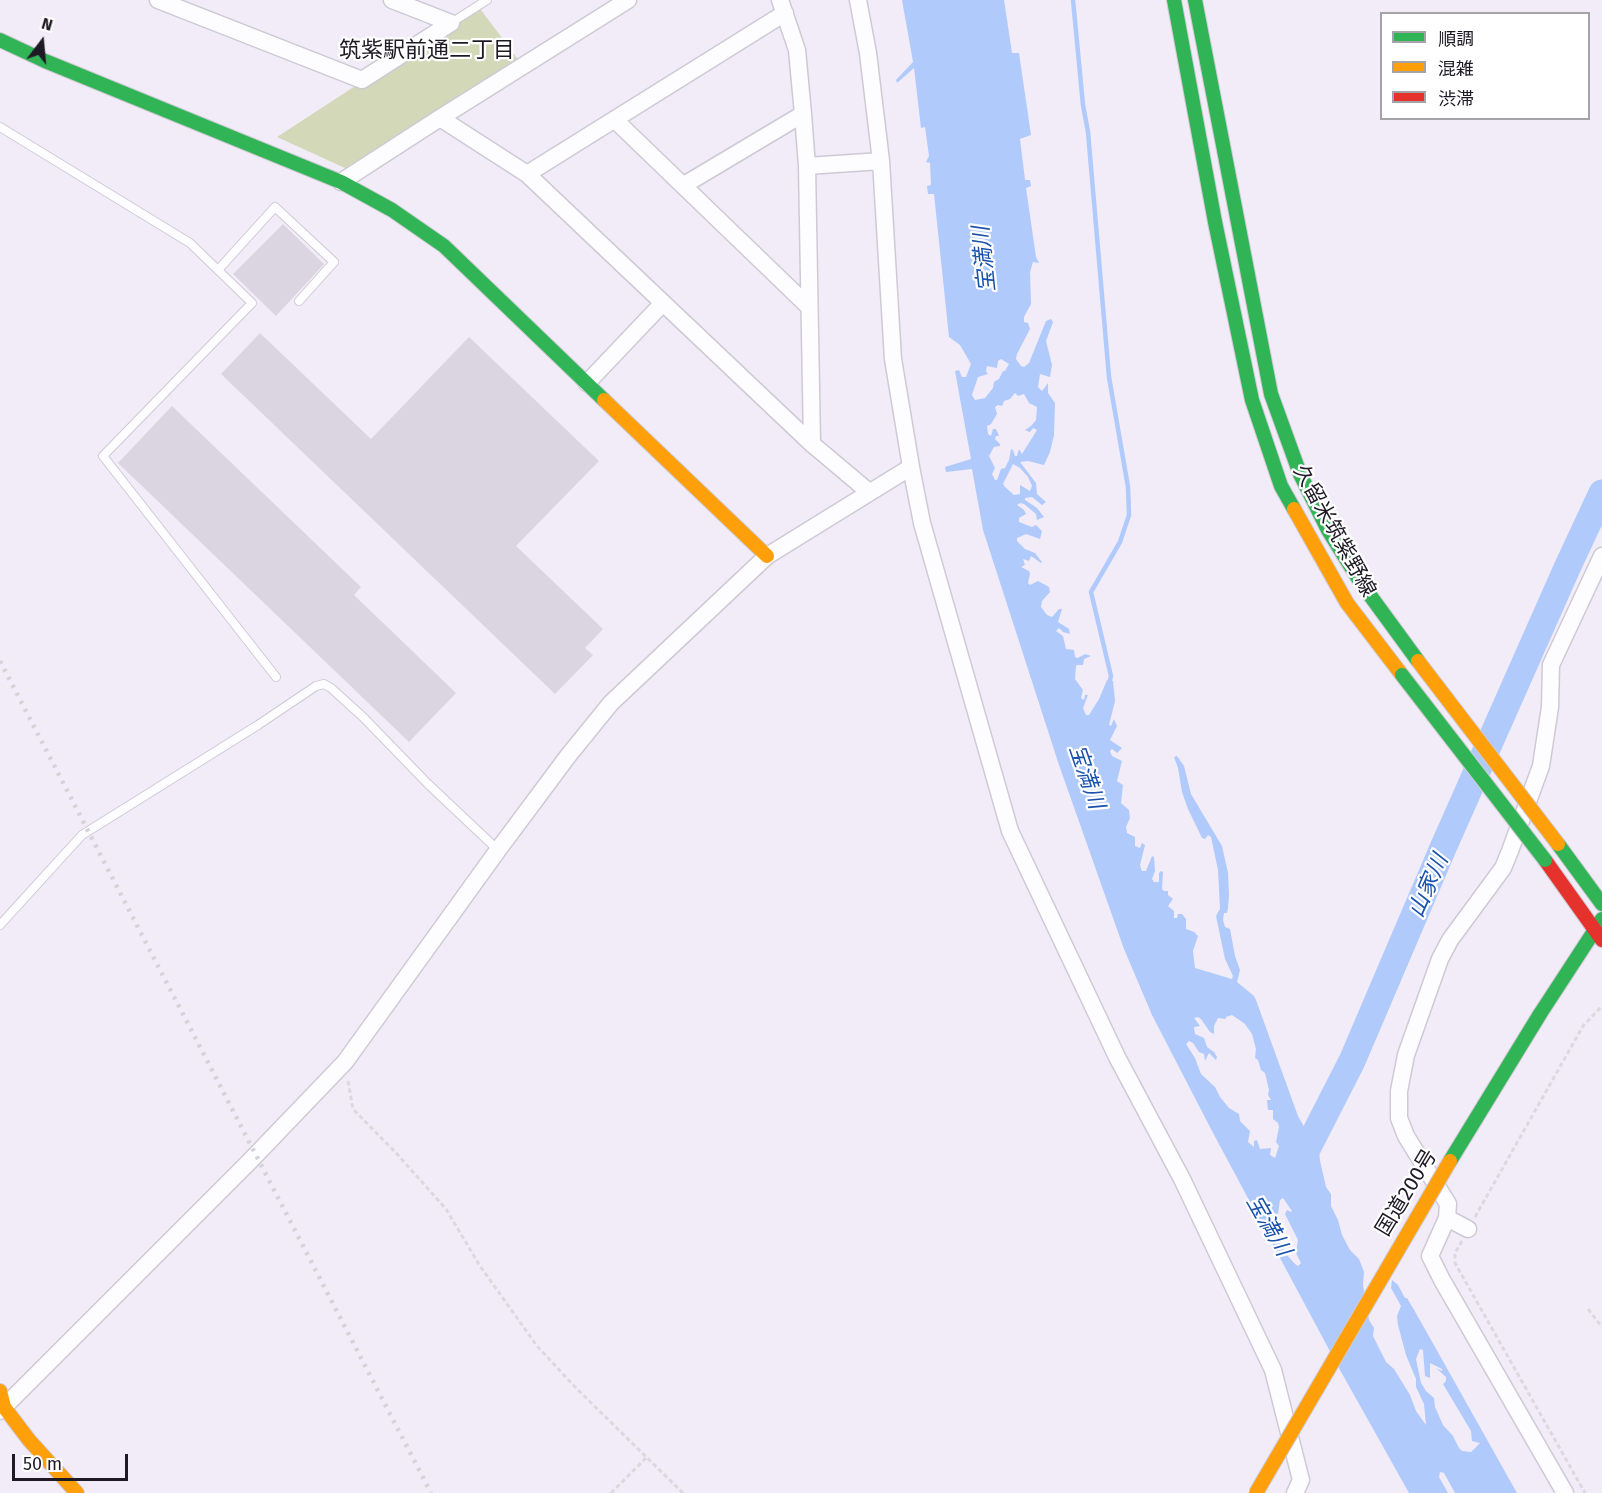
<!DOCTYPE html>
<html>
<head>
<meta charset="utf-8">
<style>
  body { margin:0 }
  #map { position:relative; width:1602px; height:1493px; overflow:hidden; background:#f1ecf8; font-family:"Fira Sans","Noto Sans JP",sans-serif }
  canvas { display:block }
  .legend { position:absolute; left:1380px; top:12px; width:210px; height:108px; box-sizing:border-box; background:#fff; border:2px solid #a5a3a7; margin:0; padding:8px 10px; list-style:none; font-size:18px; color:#1e1a24 }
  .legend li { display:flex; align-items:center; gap:12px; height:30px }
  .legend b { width:30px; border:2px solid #a5a3a7 }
  .north { position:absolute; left:12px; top:12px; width:60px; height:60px; -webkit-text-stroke:4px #fff; paint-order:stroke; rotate:16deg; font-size:16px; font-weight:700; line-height:24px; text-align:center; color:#1e1a24 }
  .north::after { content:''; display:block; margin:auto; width:21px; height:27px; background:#1e1a24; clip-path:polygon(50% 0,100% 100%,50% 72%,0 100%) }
  .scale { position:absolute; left:12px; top:1454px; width:116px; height:27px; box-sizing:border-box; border:3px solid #1e1a24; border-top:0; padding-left:8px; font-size:18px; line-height:21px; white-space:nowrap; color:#1e1a24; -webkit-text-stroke:4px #fff; paint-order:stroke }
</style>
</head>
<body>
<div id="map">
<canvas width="1602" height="1493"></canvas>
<ul class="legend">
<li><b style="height:8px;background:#30b455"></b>順調</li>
<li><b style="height:8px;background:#ff9f0a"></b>混雑</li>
<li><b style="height:8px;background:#e5322d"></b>渋滞</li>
</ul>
<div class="north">N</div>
<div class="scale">50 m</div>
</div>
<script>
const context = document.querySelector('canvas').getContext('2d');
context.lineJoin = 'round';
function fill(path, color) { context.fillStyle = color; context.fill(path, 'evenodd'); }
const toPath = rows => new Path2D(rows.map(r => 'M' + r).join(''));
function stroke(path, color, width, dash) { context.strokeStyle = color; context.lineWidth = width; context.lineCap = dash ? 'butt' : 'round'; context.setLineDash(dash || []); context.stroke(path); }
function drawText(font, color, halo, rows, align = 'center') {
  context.font = font + ' "Fira Sans","Noto Sans JP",sans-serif'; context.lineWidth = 4.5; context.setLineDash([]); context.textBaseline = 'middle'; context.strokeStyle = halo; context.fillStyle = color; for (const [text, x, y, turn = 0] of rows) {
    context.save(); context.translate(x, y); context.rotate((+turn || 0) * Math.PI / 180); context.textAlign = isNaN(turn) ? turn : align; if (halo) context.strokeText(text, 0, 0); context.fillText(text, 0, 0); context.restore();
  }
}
fill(toPath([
  [478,6,523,66,356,173,277,137]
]), '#d2d8b8');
fill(toPath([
  [902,0,1004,0,1012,53,1019,53,1031,135,1020,139,1025,180,1030,180,1031,186,1026,188,1036,257,1039,263,1033,262,1030,272,1031,304,1024,317,1024,322,1028,323,1030,329,1017,354,1016,359,1021,366,1024,367,1029,363,1046,321,1051,319,1053,322,1046,341,1052,365,1050,377,1040,374,1038,387,1042,391,1048,383,1048,393,1055,403,1054,435,1050,452,1044,465,1028,461,1020,462,1036,483,1037,494,1046,502,1042,505,1032,497,1025,498,1025,500,1037,508,1044,517,1037,520,1036,514,1024,504,1020,503,1017,505,1024,510,1026,514,1019,518,1019,522,1032,527,1036,525,1042,531,1040,539,1026,534,1017,538,1017,541,1025,549,1035,553,1042,562,1041,563,1031,556,1029,561,1023,559,1025,565,1021,567,1029,571,1030,574,1028,583,1030,585,1038,581,1049,587,1050,592,1042,601,1041,607,1047,615,1052,617,1059,609,1062,609,1058,622,1069,629,1070,634,1063,632,1059,628,1056,631,1063,636,1066,649,1074,650,1075,657,1078,658,1085,654,1091,656,1084,659,1083,665,1077,665,1076,666,1075,679,1083,690,1081,698,1084,700,1085,695,1088,695,1083,708,1086,715,1089,715,1099,699,1107,680,1113,681,1115,701,1109,725,1111,726,1114,719,1117,726,1110,740,1122,748,1117,753,1112,749,1110,751,1112,756,1122,761,1117,781,1123,785,1121,803,1129,810,1130,818,1126,827,1127,833,1135,837,1135,846,1140,848,1142,843,1145,845,1140,865,1142,871,1146,871,1152,856,1154,857,1155,871,1152,879,1154,882,1159,882,1159,873,1161,871,1163,872,1162,889,1164,891,1168,891,1168,895,1173,899,1168,906,1174,911,1174,918,1177,918,1178,914,1182,914,1186,919,1186,929,1194,932,1198,936,1193,951,1195,968,1232,979,1233,976,1225,959,1216,916,1220,909,1218,870,1211,837,1208,835,1205,839,1202,838,1188,809,1182,792,1178,768,1174,757,1177,756,1184,766,1191,794,1222,846,1228,873,1229,895,1228,908,1227,913,1224,913,1223,920,1225,927,1230,929,1235,956,1240,970,1237,982,1254,996,1256,1000,1298,1116,1318,1152,1326,1187,1331,1194,1331,1206,1338,1220,1342,1235,1350,1250,1359,1259,1364,1272,1363,1285,1369,1320,1374,1328,1373,1336,1386,1362,1394,1369,1410,1395,1416,1411,1426,1425,1424,1404,1416,1387,1416,1379,1406,1355,1398,1325,1397,1316,1401,1306,1391,1288,1392,1280,1398,1285,1405,1298,1407,1298,1417,1315,1517,1493,1455,1493,1444,1473,1440,1472,1439,1477,1448,1493,1409,1493,1340,1370,1212,1131,1152,1015,1124,949,1059,765,983,530,972,469,946,472,945,467,971,459,955,371,959,370,962,377,966,377,971,364,960,345,949,337,934,194,928,194,927,186,931,185,930,163,926,162,929,156,925,127,921,128,914,68,897,83,896,80,913,62],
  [1001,359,1009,364,1005,371,1003,371,999,379,994,382,993,388,985,398,975,400,972,395,978,377,988,374,986,371,987,366,997,368,998,361],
  [1015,393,1018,396,1024,394,1029,403,1037,407,1036,420,1031,426,1025,430,1030,432,1033,428,1037,430,1022,454,1019,449,1017,456,1015,456,1013,450,1011,449,1009,460,1005,468,1001,469,997,480,995,480,992,474,995,468,989,456,994,447,1000,446,1000,444,995,439,996,436,999,436,996,429,993,429,991,436,988,434,987,426,991,424,997,414,995,407,998,405,1002,406,1004,401,1010,399],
  [1013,464,1020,468,1028,477,1032,486,1030,491,1020,485,1020,494,1014,495,1005,487,1003,484],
  [1232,1015,1245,1024,1252,1034,1256,1049,1255,1058,1258,1060,1261,1070,1265,1073,1269,1090,1268,1095,1271,1100,1267,1100,1268,1110,1273,1110,1273,1119,1278,1123,1279,1127,1276,1142,1279,1146,1275,1158,1270,1155,1271,1148,1260,1149,1257,1140,1254,1141,1254,1147,1248,1142,1250,1131,1240,1121,1239,1114,1229,1108,1220,1097,1215,1087,1201,1074,1195,1058,1186,1044,1189,1041,1193,1043,1199,1052,1204,1054,1205,1061,1209,1053,1216,1060,1217,1057,1214,1052,1207,1047,1204,1038,1195,1034,1194,1027,1200,1026,1194,1018,1198,1017,1201,1019,1210,1032,1214,1034,1214,1026,1218,1018,1226,1019,1226,1017],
  [1283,1198,1292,1211,1291,1212,1287,1210,1285,1214,1298,1240,1296,1253,1301,1263,1298,1266,1295,1264,1287,1255,1268,1219,1259,1207,1260,1203,1269,1212,1278,1214,1280,1200],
  [1420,1349,1423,1350,1425,1376,1430,1378,1430,1363,1442,1369,1442,1371,1436,1368,1446,1377,1446,1381,1443,1384,1471,1431,1472,1441,1480,1443,1471,1452,1462,1451,1459,1448,1453,1436,1443,1425,1435,1407,1434,1398,1426,1391,1421,1383,1416,1359]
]), '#b1cafc');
stroke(toPath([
  [1073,0,1083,105,1088,132,1109,377,1128,487,1129,515,1120,542,1091,592,1111,676,1109,684],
  [1101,725,1105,707]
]), '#b1cafc', 4.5);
stroke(toPath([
  [1306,1177,1306,1151,1352,1061,1443,848,1567,568,1602,493]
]), '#b1cafc', 27);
fill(toPath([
  [283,224,324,264,276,316,233,274],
  [260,333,371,439,469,337,599,461,516,546,603,629,585,648,593,655,555,694,221,374],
  [172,406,361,587,354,595,456,693,409,742,118,463]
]), '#dad5e0');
const lane = toPath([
  [451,23,487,0],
  [0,127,190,243,252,303,103,456,276,677],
  [218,270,275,207,334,262,299,301],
  [0,925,82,835,258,725,316,686,324,684,331,688,363,717,428,784,498,850]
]);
const street = toPath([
  [158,0,362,80,451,23],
  [392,0,451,23],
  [780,0,797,50,803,114,807,166,812,444],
  [858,0,868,53,881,161,893,359,911,467,922,523,1010,831,1117,1057,1182,1179,1273,1370,1301,1480,1295,1493],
  [440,118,527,174,812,444,869,492],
  [615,120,808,306],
  [807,166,881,161],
  [527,174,785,13],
  [341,182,440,118,628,0],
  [684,185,803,114],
  [587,383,663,303],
  [1447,1218,1468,1229],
  [0,1411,250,1161,345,1062,498,850,568,756,611,703,767,556,911,467],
  [1565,1493,1442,1280,1430,1256,1447,1218,1448,1204,1406,1136,1399,1118,1399,1091,1406,1055,1440,959,1450,940,1503,868,1510,851,1541,766,1550,707,1551,665,1602,556]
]);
const fast = toPath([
  [1174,0,1215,222,1252,400,1281,486,1294,509],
  [1195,0,1271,394,1300,474,1328,530,1361,583,1418,661],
  [0,40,45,61,341,182,392,210,444,246,604,400],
  [1558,844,1602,904],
  [1540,1014,1602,919]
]);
const slow = toPath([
  [604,400,767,556],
  [1294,509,1347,603,1402,675],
  [0,1391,4,1407,29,1440,77,1493]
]);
const jam = toPath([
  [1545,860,1602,940]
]);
stroke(lane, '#cecad5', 10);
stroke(street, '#cecad5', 19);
stroke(fast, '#cecad5', 16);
stroke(slow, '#cecad5', 16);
stroke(jam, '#cecad5', 16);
stroke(toPath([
  [348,1081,353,1109,397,1154,446,1209,480,1266,537,1346,576,1388,683,1493],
  [1475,1217,1583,1026,1602,1006],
  [1462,1241,1455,1253,1455,1263,1585,1493],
  [1588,1309,1602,1327],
  [611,1493,647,1457]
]), '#dbd9de', 3, [4.5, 3]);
stroke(lane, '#fdfcfe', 8);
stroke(street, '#fdfcfe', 16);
stroke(fast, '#30b455', 14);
stroke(slow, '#ff9f0a', 14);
stroke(jam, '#e5322d', 14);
stroke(toPath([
  [0,661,431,1493]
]), '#d5d3d7', 4.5, [3, 6]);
const fastBridge = toPath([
  [1402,675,1545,860],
  [1450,1161,1540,1014]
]);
const slowBridge = toPath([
  [1418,661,1558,844],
  [1256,1493,1450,1161]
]);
stroke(fastBridge, '#cecad5', 16, []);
stroke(slowBridge, '#cecad5', 16, []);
stroke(fastBridge, '#30b455', 14);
stroke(slowBridge, '#ff9f0a', 14);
drawText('21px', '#1e1a24', '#fff', [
  ["久留米筑紫野線",1334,531,61],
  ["国道200号",1407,1193,-59]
]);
drawText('22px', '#1e1a24', '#fff', [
  ["筑紫駅前通二丁目",427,51]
]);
drawText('italic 22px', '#1a52ae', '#fff', [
  ["宝満川",985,259,-96],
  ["宝満川",1086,777,71],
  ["山家川",1429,886,-66],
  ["宝満川",1268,1226,60]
]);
</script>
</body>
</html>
